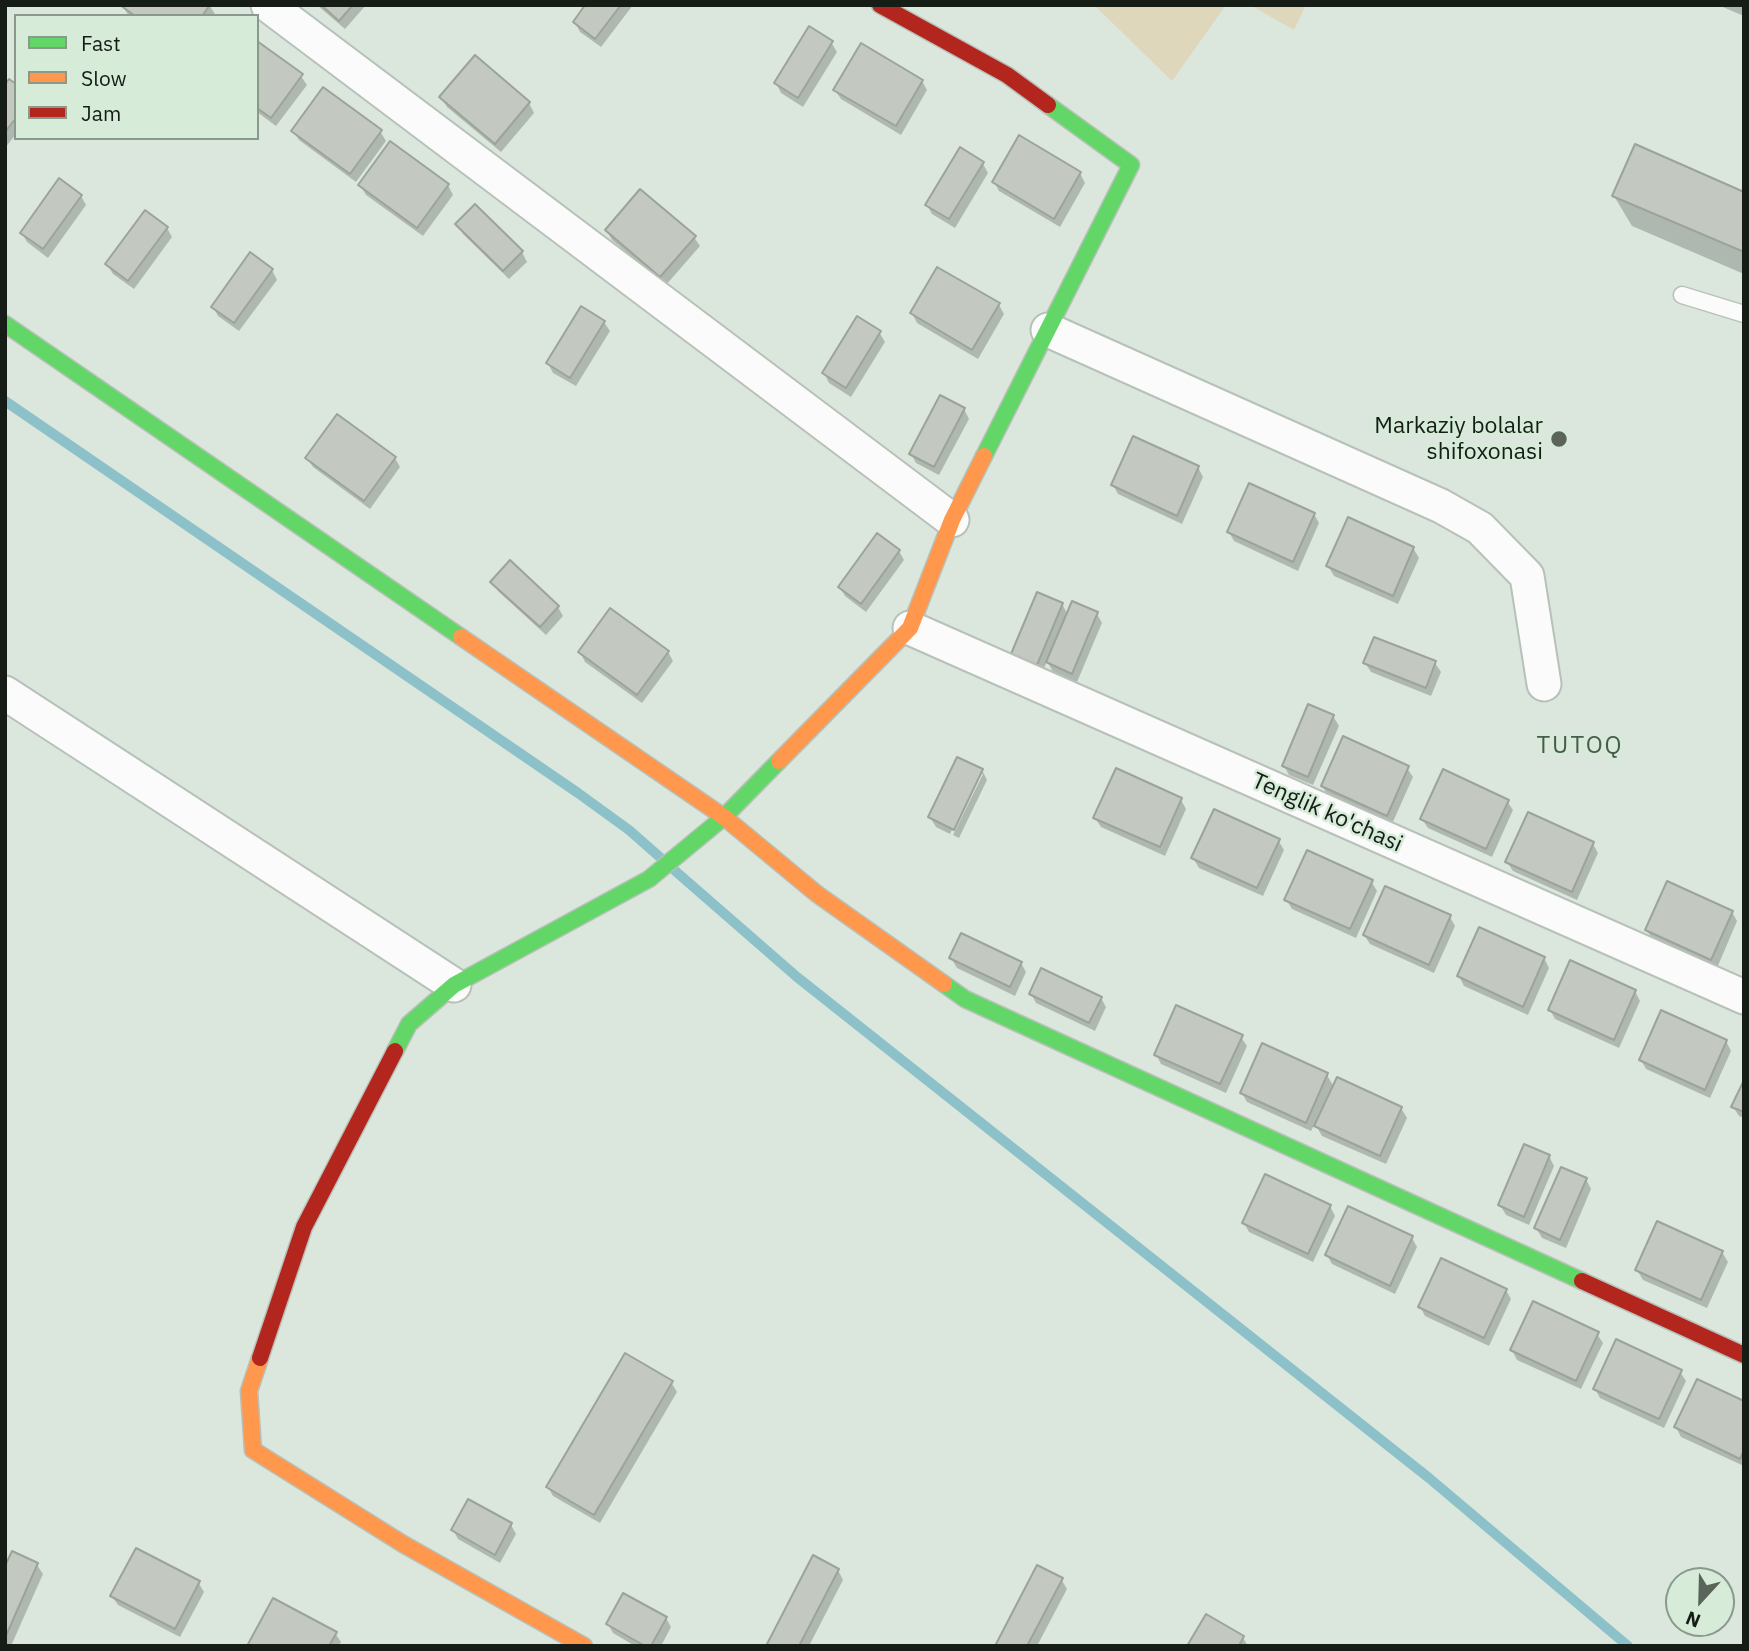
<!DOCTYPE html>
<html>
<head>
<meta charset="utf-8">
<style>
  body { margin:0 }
  #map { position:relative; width:1749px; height:1651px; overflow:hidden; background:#dbe7dc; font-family:"IBM Plex Sans",sans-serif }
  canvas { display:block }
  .frame { position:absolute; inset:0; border:7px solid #151d16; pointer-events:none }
  .legend { position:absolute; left:14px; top:14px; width:245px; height:126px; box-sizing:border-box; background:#d6ecd9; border:2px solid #89998b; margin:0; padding:9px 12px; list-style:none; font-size:21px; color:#151d16 }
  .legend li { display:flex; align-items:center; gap:14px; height:35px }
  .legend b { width:35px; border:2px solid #89998b }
  .north { position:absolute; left:1665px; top:1567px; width:70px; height:70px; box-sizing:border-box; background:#d6ecd9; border:2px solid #89998b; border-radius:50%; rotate:202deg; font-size:19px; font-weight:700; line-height:28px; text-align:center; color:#151d16 }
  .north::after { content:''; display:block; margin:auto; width:24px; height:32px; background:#5a645b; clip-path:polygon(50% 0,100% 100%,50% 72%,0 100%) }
</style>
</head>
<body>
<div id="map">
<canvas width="1749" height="1651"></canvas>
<div class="frame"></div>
<ul class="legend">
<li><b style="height:9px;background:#63d668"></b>Fast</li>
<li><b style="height:9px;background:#ff974d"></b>Slow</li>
<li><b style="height:9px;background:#b3261e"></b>Jam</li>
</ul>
<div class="north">N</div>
</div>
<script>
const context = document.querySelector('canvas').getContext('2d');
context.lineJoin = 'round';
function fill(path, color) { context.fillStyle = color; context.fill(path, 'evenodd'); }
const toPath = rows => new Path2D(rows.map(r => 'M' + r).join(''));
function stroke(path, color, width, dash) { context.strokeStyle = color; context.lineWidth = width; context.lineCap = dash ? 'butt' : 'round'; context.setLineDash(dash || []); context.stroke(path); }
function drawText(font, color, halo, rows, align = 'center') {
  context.font = font + ' "IBM Plex Sans",sans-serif'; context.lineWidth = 5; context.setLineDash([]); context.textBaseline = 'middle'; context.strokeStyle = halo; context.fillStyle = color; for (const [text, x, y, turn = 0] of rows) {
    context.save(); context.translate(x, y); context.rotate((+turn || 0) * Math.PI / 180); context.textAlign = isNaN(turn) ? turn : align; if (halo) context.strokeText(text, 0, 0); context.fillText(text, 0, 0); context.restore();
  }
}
fill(toPath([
  [1094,5,1226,5,1172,81],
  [1250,5,1306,5,1294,30]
]), '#ded7bc');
fill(toPath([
  [122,5,209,5,215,14,129,16],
  [317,5,366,5,345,29],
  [588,5,633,5,601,47,580,32,575,22],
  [1718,5,1744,5,1744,16],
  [831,42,837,52,803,107,781,93,776,83],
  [257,43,301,76,307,85,276,126,257,112],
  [922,81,927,90,901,135,841,99,835,90],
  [16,86,16,134,5,148,5,87],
  [441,97,529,103,534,113,501,152,447,107],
  [293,131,380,131,386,141,356,182,299,140],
  [983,164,988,173,955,228,932,214,927,205],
  [1080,173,1085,183,1060,227,999,191,994,182],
  [360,185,448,185,453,195,423,236,366,195],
  [1744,193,1744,274,1632,226,1614,196],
  [81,196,86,205,48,258,27,242,22,233],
  [475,206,522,252,527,262,509,279,463,234,457,224],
  [167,228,172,237,134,289,113,274,107,264],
  [607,231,694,237,700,246,666,285,612,240],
  [272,270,277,280,239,331,218,316,213,307],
  [999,305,1004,314,978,359,917,323,912,313],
  [604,322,610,331,576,386,553,373,548,363],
  [879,332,885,342,851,397,829,383,824,373],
  [964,409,969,419,939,475,916,463,911,454],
  [307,458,395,458,400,467,370,509,313,467],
  [1198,467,1203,477,1182,524,1118,494,1113,485],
  [1314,514,1319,523,1298,571,1234,541,1229,532],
  [1413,548,1419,558,1398,604,1334,576,1328,566],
  [899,551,904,560,866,612,845,596,840,587],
  [492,582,558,607,563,616,546,635,498,591],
  [1062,604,1068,615,1097,614,1102,623,1077,682,1053,672,1047,661,1042,673,1018,663,1013,654],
  [580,652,668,652,673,661,642,703,585,662],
  [1365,663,1435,663,1441,672,1431,696,1371,672],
  [1333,716,1339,726,1313,785,1289,775,1284,766],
  [1407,768,1413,777,1392,824,1328,795,1322,786],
  [982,770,987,780,959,838,953,835,983,774,979,774,950,834,936,827,930,817],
  [1181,800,1186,809,1165,856,1101,827,1095,818],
  [1507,801,1513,810,1492,857,1428,828,1422,819],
  [1278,840,1284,850,1263,896,1199,868,1193,858],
  [1593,844,1598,853,1577,900,1513,871,1507,862],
  [1371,881,1377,891,1356,938,1292,909,1286,899],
  [1732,912,1737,921,1717,968,1652,939,1647,930],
  [1450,917,1455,926,1434,973,1370,944,1364,935],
  [951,958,1021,963,1026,972,1015,996,957,968],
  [1544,958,1549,968,1528,1015,1464,986,1459,976],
  [1635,991,1640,1001,1619,1048,1555,1019,1550,1010],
  [1031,994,1101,998,1106,1007,1095,1031,1036,1003],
  [1241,1037,1247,1046,1226,1093,1161,1064,1156,1054],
  [1726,1041,1731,1051,1710,1098,1646,1069,1641,1060],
  [1327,1075,1334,1087,1401,1108,1407,1118,1386,1164,1322,1136,1315,1124,1311,1131,1247,1102,1242,1093],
  [1744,1084,1744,1118,1739,1116,1733,1107],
  [1549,1156,1554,1166,1529,1225,1506,1215,1500,1205],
  [1586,1179,1591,1189,1566,1248,1542,1238,1536,1228],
  [1330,1206,1335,1216,1313,1262,1249,1232,1244,1223],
  [1412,1238,1417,1247,1395,1294,1332,1264,1327,1255],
  [1722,1252,1728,1262,1707,1308,1643,1280,1637,1270],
  [1506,1290,1511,1299,1489,1346,1425,1316,1420,1306],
  [1597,1334,1603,1343,1581,1389,1517,1360,1512,1350],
  [1680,1372,1686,1381,1664,1428,1600,1398,1595,1389],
  [671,1382,677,1392,600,1523,553,1496,548,1487],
  [1744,1403,1744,1466,1681,1437,1676,1427],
  [511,1525,516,1534,500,1563,458,1539,453,1530],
  [37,1565,43,1574,11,1646,5,1646,5,1570],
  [838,1570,843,1580,809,1646,768,1646],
  [1061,1579,1067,1589,1037,1646,997,1646],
  [198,1582,204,1592,180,1637,118,1605,112,1596],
  [666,1618,671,1627,661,1646,635,1646,613,1633,608,1624],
  [335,1633,341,1642,339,1646,249,1646],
  [1243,1638,1248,1646,1189,1646]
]), '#0003');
stroke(toPath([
  [5,401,578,793,629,830,662,859],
  [673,869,797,977,1429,1478,1628,1646]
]), '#8dc1ca', 10);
const building = toPath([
  [120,5,210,5,202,16,135,16,120,5],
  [321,5,353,5,339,21,321,5],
  [585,5,621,5,595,39,573,22,585,5],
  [809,26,833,41,798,98,774,83,809,26],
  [257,41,303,74,271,118,257,108,257,41],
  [861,43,923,80,896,126,833,90,861,43],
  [475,55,530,102,495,144,439,97,475,55],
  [9,79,16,84,16,118,5,132,5,84,9,79],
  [323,87,382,130,350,174,291,131,323,87],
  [1019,135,1081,172,1054,219,992,182,1019,135],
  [390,141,449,184,417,228,358,185,390,141],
  [1635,144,1744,192,1744,252,1612,196,1635,144],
  [960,147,984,162,949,219,925,205,960,147],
  [59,178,82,195,43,249,20,233,59,178],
  [640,189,696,236,660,277,605,230,640,189],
  [475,204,523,251,503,271,455,224,475,204],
  [145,210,168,227,128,281,105,264,145,210],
  [250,252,273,269,234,323,211,307,250,252],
  [937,267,1000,303,972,350,910,313,937,267],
  [581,306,605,321,570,378,546,363,581,306],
  [857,316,881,331,846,388,822,373,857,316],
  [940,395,965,408,934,467,909,454,940,395],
  [337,414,396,457,364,501,305,458,337,414],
  [1133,436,1199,466,1177,516,1111,485,1133,436],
  [1249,483,1315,513,1293,562,1227,532,1249,483],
  [1348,517,1414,547,1393,596,1326,566,1348,517],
  [877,533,900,550,861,604,838,587,877,533],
  [510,560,559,606,540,627,490,582,510,560],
  [1037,592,1063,603,1037,665,1011,654,1037,592],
  [1072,601,1098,612,1072,674,1046,662,1072,601],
  [610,608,669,651,637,695,578,652,610,608],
  [1374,637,1436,661,1426,688,1363,663,1374,637],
  [1308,704,1334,715,1308,777,1282,766,1308,704],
  [1343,736,1409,766,1387,816,1321,786,1343,736],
  [957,757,983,769,954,830,928,817,957,757],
  [1116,768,1182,798,1160,847,1093,818,1116,768],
  [1443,769,1509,800,1486,849,1420,819,1443,769],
  [1214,809,1280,839,1257,888,1191,858,1214,809],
  [1528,812,1594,842,1572,892,1505,862,1528,812],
  [1307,850,1373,880,1350,929,1284,900,1307,850],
  [1667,881,1733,911,1711,960,1645,930,1667,881],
  [1385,886,1451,915,1429,965,1363,935,1385,886],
  [1479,927,1545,957,1523,1007,1457,976,1479,927],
  [961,933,1022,962,1010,987,949,958,961,933],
  [1570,960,1636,990,1614,1040,1548,1010,1570,960],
  [1041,968,1102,997,1089,1023,1029,994,1041,968],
  [1176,1005,1243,1035,1220,1084,1154,1055,1176,1005],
  [1661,1010,1727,1040,1705,1090,1639,1060,1661,1010],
  [1262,1043,1328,1073,1306,1123,1240,1093,1262,1043],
  [1337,1077,1402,1107,1380,1156,1314,1126,1337,1077],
  [1744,1080,1744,1112,1731,1107,1744,1080],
  [1524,1144,1550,1155,1524,1217,1498,1205,1524,1144],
  [1561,1167,1587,1178,1560,1240,1534,1228,1561,1167],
  [1265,1174,1331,1205,1308,1254,1242,1223,1265,1174],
  [1348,1206,1413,1236,1390,1286,1325,1255,1348,1206],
  [1657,1221,1723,1251,1701,1300,1635,1270,1657,1221],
  [1441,1258,1507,1289,1484,1338,1418,1307,1441,1258],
  [1533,1301,1599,1332,1576,1381,1510,1350,1533,1301],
  [1616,1339,1682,1370,1659,1419,1593,1389,1616,1339],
  [625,1353,673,1381,594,1515,546,1487,625,1353],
  [1697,1379,1744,1401,1744,1450,1740,1459,1674,1427,1697,1379],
  [468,1499,512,1523,495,1555,451,1530,468,1499],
  [136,1548,200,1581,175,1629,110,1596,136,1548],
  [12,1551,38,1563,5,1638,5,1566,12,1551],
  [813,1555,839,1569,799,1646,766,1646,813,1555],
  [1037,1565,1063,1578,1027,1646,995,1646,1037,1565],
  [623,1593,667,1617,651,1646,645,1646,606,1624,623,1593],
  [273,1598,337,1632,329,1646,247,1646,273,1598],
  [1206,1614,1244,1636,1239,1646,1187,1646,1206,1614]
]);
fill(building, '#c3c9c0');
stroke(building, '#9ca399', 2);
const lane = toPath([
  [1682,295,1744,314]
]);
const street = toPath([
  [268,5,952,520],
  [1048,330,1441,506,1480,528,1527,576,1544,684],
  [910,628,1744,997],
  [5,693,454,985]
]);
const fast = toPath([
  [5,324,461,637],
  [984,456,1131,165,1048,105],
  [944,984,965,999,1582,1281],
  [395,1051,409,1024,454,985,649,879,724,817,779,761]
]);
const slow = toPath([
  [461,637,724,817,817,894,944,984],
  [779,761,910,628,952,520,984,456],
  [260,1358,249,1391,253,1450,403,1544,584,1646]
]);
const jam = toPath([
  [880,5,1007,75,1048,105],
  [1582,1281,1744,1355],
  [260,1358,304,1227,395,1051]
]);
stroke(lane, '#b8c1b9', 19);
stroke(street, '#b8c1b9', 37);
stroke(fast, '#b8c1b9', 19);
stroke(slow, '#b8c1b9', 19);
stroke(jam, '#b8c1b9', 19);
stroke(lane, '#fafbfa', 16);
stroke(street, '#fafbfa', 33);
stroke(fast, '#63d668', 16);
stroke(slow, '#ff974d', 16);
stroke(jam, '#b3261e', 16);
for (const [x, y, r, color] of [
  [1559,439,9,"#5a645b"]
]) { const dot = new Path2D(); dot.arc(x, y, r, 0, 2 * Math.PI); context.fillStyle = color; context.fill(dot); stroke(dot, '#d6ecd9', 2.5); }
drawText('23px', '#151d16', '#d6ecd9', [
  ["Markaziy bolalar",1543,426],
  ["shifoxonasi",1543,452]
], 'right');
drawText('23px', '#151d16', '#d6ecd9', [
  ["Tenglik ko'chasi",1327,813,24]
]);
context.letterSpacing = '2px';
drawText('24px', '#495b4b', '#d6ecd9', [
  ["TUTOQ",1580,746]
]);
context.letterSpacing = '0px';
</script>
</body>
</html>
